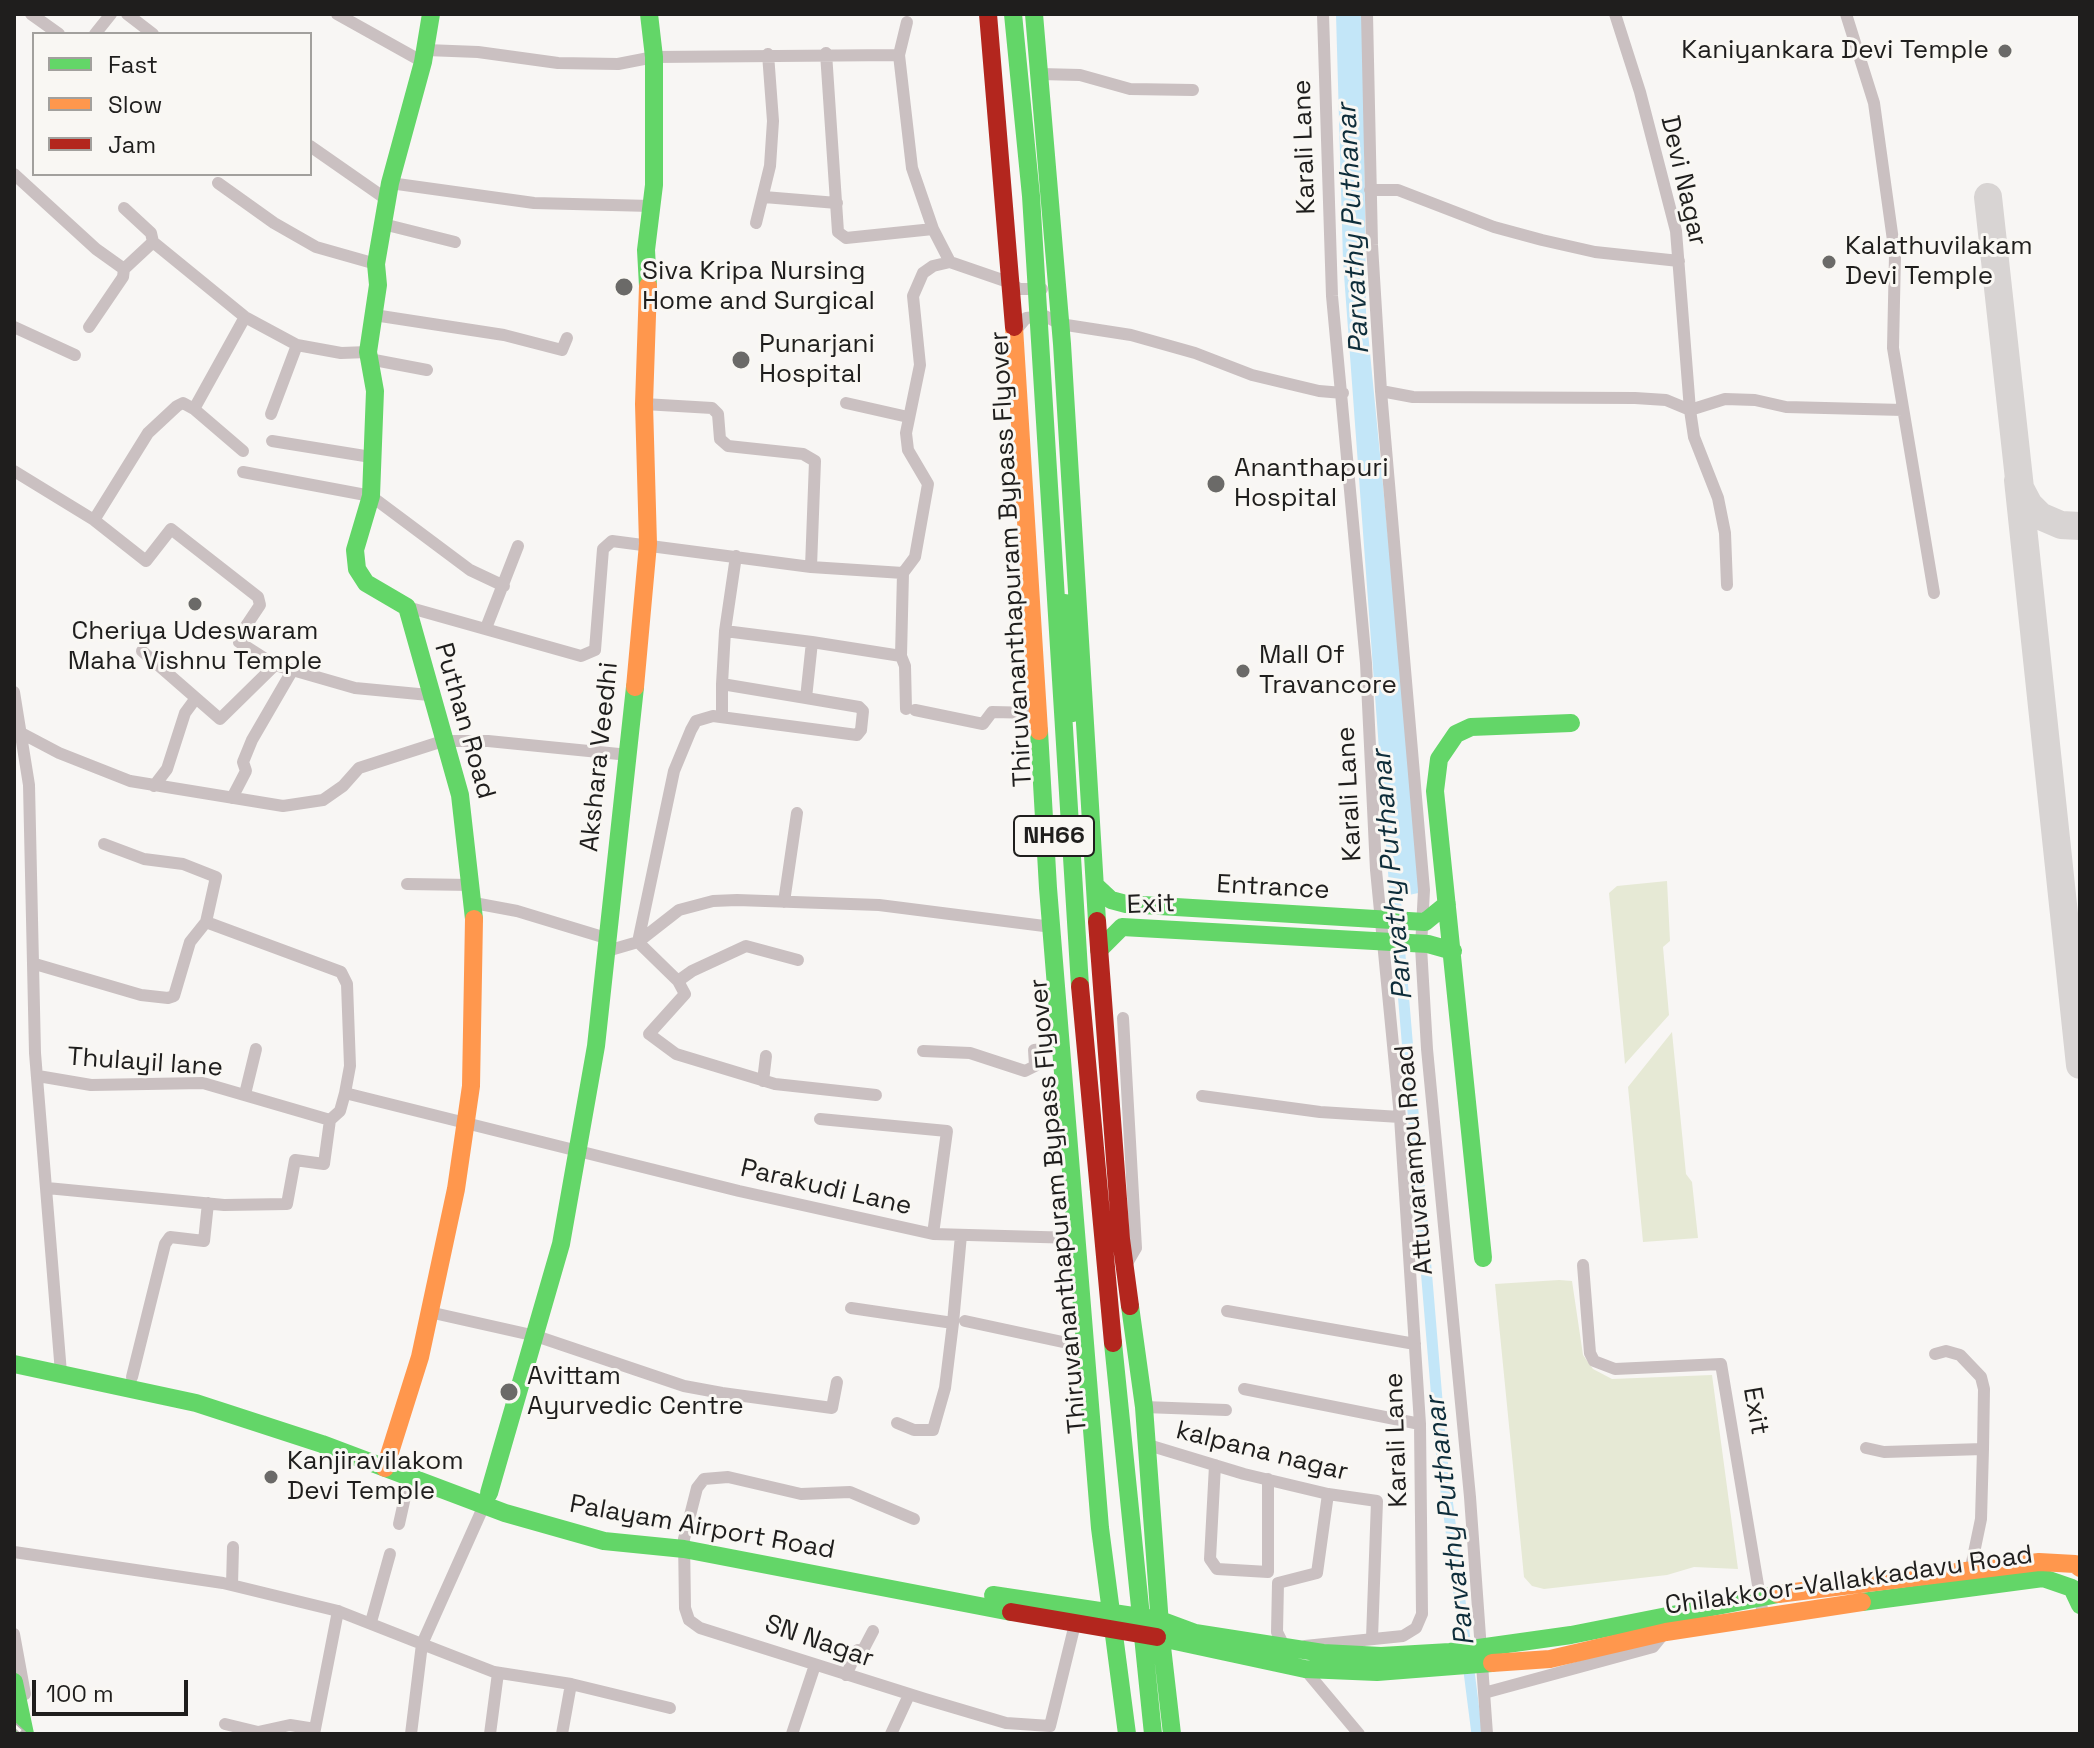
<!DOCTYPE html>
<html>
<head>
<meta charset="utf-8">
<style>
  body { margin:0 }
  #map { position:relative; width:2094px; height:1748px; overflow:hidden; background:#f8f6f4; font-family:"Space Grotesk",sans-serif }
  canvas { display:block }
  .frame { position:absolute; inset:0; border:16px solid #1f1e1d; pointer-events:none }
  .legend { position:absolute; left:32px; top:32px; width:280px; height:144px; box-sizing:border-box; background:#f9f7f3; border:2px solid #a2a09d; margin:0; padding:10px 14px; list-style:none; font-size:24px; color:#1f1e1d }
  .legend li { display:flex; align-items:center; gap:16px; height:40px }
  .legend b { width:40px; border:2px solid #a2a09d }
  .scale { position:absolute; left:32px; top:1680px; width:156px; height:36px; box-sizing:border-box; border:4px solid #1f1e1d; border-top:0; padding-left:10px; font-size:24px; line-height:28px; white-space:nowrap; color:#1f1e1d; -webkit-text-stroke:6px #f9f7f3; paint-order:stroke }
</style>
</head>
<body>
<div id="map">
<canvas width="2094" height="1748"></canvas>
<div class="frame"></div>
<ul class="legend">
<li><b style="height:10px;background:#63d668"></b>Fast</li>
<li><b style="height:10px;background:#ff974d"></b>Slow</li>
<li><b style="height:10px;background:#b3261e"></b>Jam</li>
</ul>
<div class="scale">100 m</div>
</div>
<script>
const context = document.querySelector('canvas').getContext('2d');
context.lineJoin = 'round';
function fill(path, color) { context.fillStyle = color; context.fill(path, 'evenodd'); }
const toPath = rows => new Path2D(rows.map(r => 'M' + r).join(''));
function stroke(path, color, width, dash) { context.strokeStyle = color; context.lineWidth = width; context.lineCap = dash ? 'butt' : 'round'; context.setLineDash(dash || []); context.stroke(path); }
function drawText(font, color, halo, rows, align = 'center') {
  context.font = font + ' "Space Grotesk",sans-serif'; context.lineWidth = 6; context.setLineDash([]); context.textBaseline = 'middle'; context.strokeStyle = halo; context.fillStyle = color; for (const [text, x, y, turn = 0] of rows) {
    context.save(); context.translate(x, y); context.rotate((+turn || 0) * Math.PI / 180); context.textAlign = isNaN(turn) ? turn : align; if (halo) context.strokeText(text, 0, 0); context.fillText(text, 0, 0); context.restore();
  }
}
fill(toPath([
  [1667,881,1670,941,1663,947,1669,1015,1625,1064,1609,893,1617,886],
  [1672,1032,1686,1174,1692,1182,1698,1238,1643,1242,1628,1087],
  [1559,1280,1572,1281,1583,1355,1593,1369,1612,1379,1712,1375,1738,1569,1694,1567,1667,1575,1544,1589,1532,1586,1524,1577,1495,1284]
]), '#e6e9d5');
fill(toPath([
  [1336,14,1363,14,1366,312,1423,892,1390,899,1343,261]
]), '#c3e6f8');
stroke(toPath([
  [1394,883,1442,1460,1477,1734]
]), '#c3e6f8', 11);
stroke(toPath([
  [1988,197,2020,488,2029,505,2040,516,2061,525,2080,526],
  [2018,480,2080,1065]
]), '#d8d4d3', 28);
stroke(toPath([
  [31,14,59,34],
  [127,14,153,34],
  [337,14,423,62],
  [1367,14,1372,245,1381,391,1424,890,1421,947,1427,1049,1470,1497,1487,1734],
  [1615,14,1640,92,1676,231,1690,410,1694,437,1718,498,1725,533,1727,585],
  [1846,14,1874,103,1895,255,1893,348,1934,593],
  [95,34,111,14],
  [426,50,478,52,558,63,618,64,654,57,899,55,912,168,933,229,950,262,1011,283,1019,289,1042,289],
  [826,53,838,232,846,238,933,229],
  [899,55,907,22],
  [1040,74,1080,75,1130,89,1193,90],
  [310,146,386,199],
  [14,174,96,249,124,269,153,242,245,317,297,345,341,353,368,352],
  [218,183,274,223,316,247,376,264],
  [390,183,534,203,651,206],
  [1370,190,1398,190,1494,227,1542,240,1595,252,1679,261],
  [764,197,837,203],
  [124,208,151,233,153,242],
  [756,223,770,166,773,121,768,54],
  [383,224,455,242],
  [374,315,504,335,562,350,567,338],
  [14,327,75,355],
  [89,327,123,277,124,269],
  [1015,331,1026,318,1045,316,1060,324,1131,335,1195,353,1252,375,1319,391,1343,393],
  [369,359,427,370],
  [1381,391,1413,397,1635,398,1666,400,1690,410,1725,399,1755,400,1786,407,1903,410],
  [846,403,908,417],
  [644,404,712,408,718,414,720,439,728,446,803,454,815,461,811,567],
  [194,409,245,317],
  [271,414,297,345],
  [272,441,371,457],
  [14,471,94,520,146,561,171,529,258,597,260,605,240,635,239,642,275,665,355,688,429,695],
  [243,472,371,496,470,570,504,586],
  [94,520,148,433,177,406,183,403,194,409,243,451],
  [903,573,901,656,905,666,906,709],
  [407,607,581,656,595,650,603,549,612,541,811,567,903,573,915,557,928,484,908,450,906,433,920,365,913,296,923,273,933,266,950,262],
  [486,628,518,546],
  [725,631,722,684,806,698,812,642,725,631,736,556],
  [812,642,901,656],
  [142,651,220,719,275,665],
  [14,692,29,785,35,1053,61,1373],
  [806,698,859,707,863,711,861,730,857,735,713,716,696,721,691,730,674,771,638,942,678,981,685,994,649,1034,676,1054,775,1084,876,1095],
  [915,710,983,724,992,712,1037,713],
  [722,717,722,684],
  [23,734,59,753,130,781,283,806,323,800,343,786,359,768,443,741,488,741,629,755],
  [154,786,167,769,185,713,196,698],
  [232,798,246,771,243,762,252,740,292,671],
  [104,844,144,859,183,864,216,877,206,922],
  [407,884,472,885],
  [784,902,797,813],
  [474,903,517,911,606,938],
  [607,951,638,942,679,910,713,901,737,900,879,905,1052,927],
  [35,964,141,995,168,998,174,996,190,942,206,922,341,972,347,984,350,1066,345,1093],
  [678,981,692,971,746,946,798,960],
  [1123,1018,1136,1248,1126,1265],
  [923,1051,970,1053,1025,1071,1035,1066,1034,1050,1062,1047],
  [38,1076,91,1085,203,1083,330,1120,340,1111,345,1093,739,1191,933,1234,947,1131,820,1119],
  [763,1081,766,1056],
  [245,1094,256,1049],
  [1202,1096,1320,1112,1400,1117],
  [47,1188,224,1205,287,1204,295,1160,324,1164,330,1120],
  [933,1234,1076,1238],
  [1583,1265,1590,1353,1594,1361,1615,1369,1721,1364,1763,1615],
  [851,1308,953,1323,945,1388,933,1430,914,1430,897,1423],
  [1227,1311,1415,1344],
  [429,1312,536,1336,684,1386,722,1393,832,1408,837,1382],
  [965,1321,1086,1347],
  [953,1323,961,1235],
  [1935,1354,1946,1351,1960,1355,1981,1377,1984,1389,1983,1449],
  [132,1377,165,1244,170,1237,204,1241,208,1203],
  [1244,1389,1420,1424],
  [1144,1407,1226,1410],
  [1145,1444,1244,1474,1328,1494,1377,1501,1372,1638],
  [1866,1448,1884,1452,1983,1449,1981,1519,1970,1572],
  [1215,1465,1210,1559,1217,1569,1268,1572,1268,1479],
  [914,1519,850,1492,801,1494,728,1477,704,1479,697,1488,684,1539,685,1608,689,1620,700,1628,925,1699,1006,1723,1050,1726,1075,1624],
  [399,1524,409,1479],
  [14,1552,223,1583,338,1611,422,1644,486,1501],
  [232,1585,233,1547],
  [371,1622,390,1554],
  [14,1634,25,1694],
  [1305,1646,1403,1636,1416,1628,1422,1614,1420,1424,1400,1117,1376,870,1366,663,1332,296,1323,14],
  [1286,1650,1277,1632,1278,1583,1317,1573,1328,1494],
  [1302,1666,1359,1734],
  [846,1675,858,1650,862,1652,873,1631],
  [1484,1693,1653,1647,1666,1631],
  [225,1724,258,1732,290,1725,315,1729],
  [314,1734,338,1611],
  [411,1734,422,1644,494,1672,571,1684,670,1708],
  [490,1734,498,1673],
  [562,1734,571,1684],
  [792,1734,815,1665],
  [891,1734,909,1695]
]), '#cac0c1', 12);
stroke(toPath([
  [431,14,423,62,390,183,376,264,378,285,368,352,375,391,371,496,355,550,357,569,366,583,407,607,460,795,474,919],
  [1013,14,1031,196,1080,986],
  [1034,14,1062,344,1097,921],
  [648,286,646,250,654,185,654,57,649,14],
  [1065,603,1073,713],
  [1039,731,1048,888,1100,1528,1127,1734],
  [1096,886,1111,900,1126,904,1425,922,1447,904],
  [1099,950,1122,927,1428,944,1453,951],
  [1483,1258,1435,791,1439,759,1456,734,1471,727,1571,723],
  [1130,1306,1144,1407,1161,1638,1305,1669,1377,1672,1492,1663],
  [1113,1343,1153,1734],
  [14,1364,196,1403,322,1444,505,1513,604,1541,684,1549,1011,1612],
  [489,1493,561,1244,596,1046,635,687],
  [993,1595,1160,1620],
  [1862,1602,2043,1578,2072,1588,2080,1605],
  [1160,1620,1195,1633,1323,1653,1381,1656,1450,1652,1571,1635,1778,1594],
  [1161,1638,1172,1734],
  [14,1682,25,1734]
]), '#63d668', 18);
stroke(toPath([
  [1014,327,1039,731],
  [635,687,648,544,644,404,648,286],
  [385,1468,420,1357,456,1189,471,1086,474,919],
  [1778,1594,2039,1562,2075,1564,2080,1568],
  [1492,1663,1550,1659,1666,1632,1862,1602]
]), '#ff974d', 18);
stroke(toPath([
  [988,14,1014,327],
  [1097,921,1121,1239,1130,1306],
  [1080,986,1113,1343],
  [1011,1612,1157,1637]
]), '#b3261e', 18);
const rail = toPath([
  [14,1725,24,1734]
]);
stroke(rail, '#b9b2b2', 6);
stroke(rail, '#f9f7f3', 3, [9]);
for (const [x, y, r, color] of [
  [2005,51,8,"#6b6a68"],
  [1829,262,8,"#6b6a68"],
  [624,287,10,"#6b6a68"],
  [741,360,10,"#6b6a68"],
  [1216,484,10,"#6b6a68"],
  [195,604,8,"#6b6a68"],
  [1243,671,8,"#6b6a68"],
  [509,1392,10,"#6b6a68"],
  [271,1477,8,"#6b6a68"]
]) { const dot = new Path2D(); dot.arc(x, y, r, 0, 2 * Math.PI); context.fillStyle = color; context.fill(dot); stroke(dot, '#f9f7f3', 3); }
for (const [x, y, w] of [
  [1054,836,80]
]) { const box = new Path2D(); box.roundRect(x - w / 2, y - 20, w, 40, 6); context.fillStyle = '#f9f7f3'; context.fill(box); stroke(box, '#1f1e1d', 2); }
drawText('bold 24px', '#1f1e1d', null, [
  ["NH66",1054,836]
]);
drawText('26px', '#1f1e1d', '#f9f7f3', [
  ["Kaniyankara Devi Temple",1989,51,"right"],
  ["Kalathuvilakam",1845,247],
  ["Devi Temple",1845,277],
  ["Siva Kripa Nursing",642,272],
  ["Home and Surgical",642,302],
  ["Punarjani",759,345],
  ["Hospital",759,375],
  ["Ananthapuri",1234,469],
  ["Hospital",1234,499],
  ["Cheriya Udeswaram",195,632,"center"],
  ["Maha Vishnu Temple",195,662,"center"],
  ["Mall Of",1259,656],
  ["Travancore",1259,686],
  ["Avittam",527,1377],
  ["Ayurvedic Centre",527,1407],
  ["Kanjiravilakom",287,1462],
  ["Devi Temple",287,1492]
], 'left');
drawText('26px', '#1f1e1d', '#f9f7f3', [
  ["Karali Lane",1305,147,-92],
  ["Devi Nagar",1683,181,77],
  ["Thiruvananthapuram Bypass Flyover",1012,559,-93],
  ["Puthan Road",464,721,74],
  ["Akshara Veedhi",600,757,-84],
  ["Karali Lane",1350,794,-93],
  ["Entrance",1273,888,3],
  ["Exit",1151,905,-2],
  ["Thulayil lane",145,1063,4],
  ["Attuvarampu Road",1415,1160,-95],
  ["Parakudi Lane",826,1188,13],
  ["Thiruvananthapuram Bypass Flyover",1059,1206,-95],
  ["Exit",1755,1411,80],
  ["Karali Lane",1397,1440,-92],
  ["kalpana nagar",1262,1452,14],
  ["Palayam Airport Road",702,1528,10],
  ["Chilakkoor-Vallakkadavu Road",1849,1581,-8],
  ["SN Nagar",819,1642,19]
]);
drawText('italic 28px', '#0e2d3a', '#f9f7f3', [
  ["Parvathy Puthanar",1354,229,-93],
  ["Parvathy Puthanar",1393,875,-95],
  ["Parvathy Puthanar",1451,1521,-97]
]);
</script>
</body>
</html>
